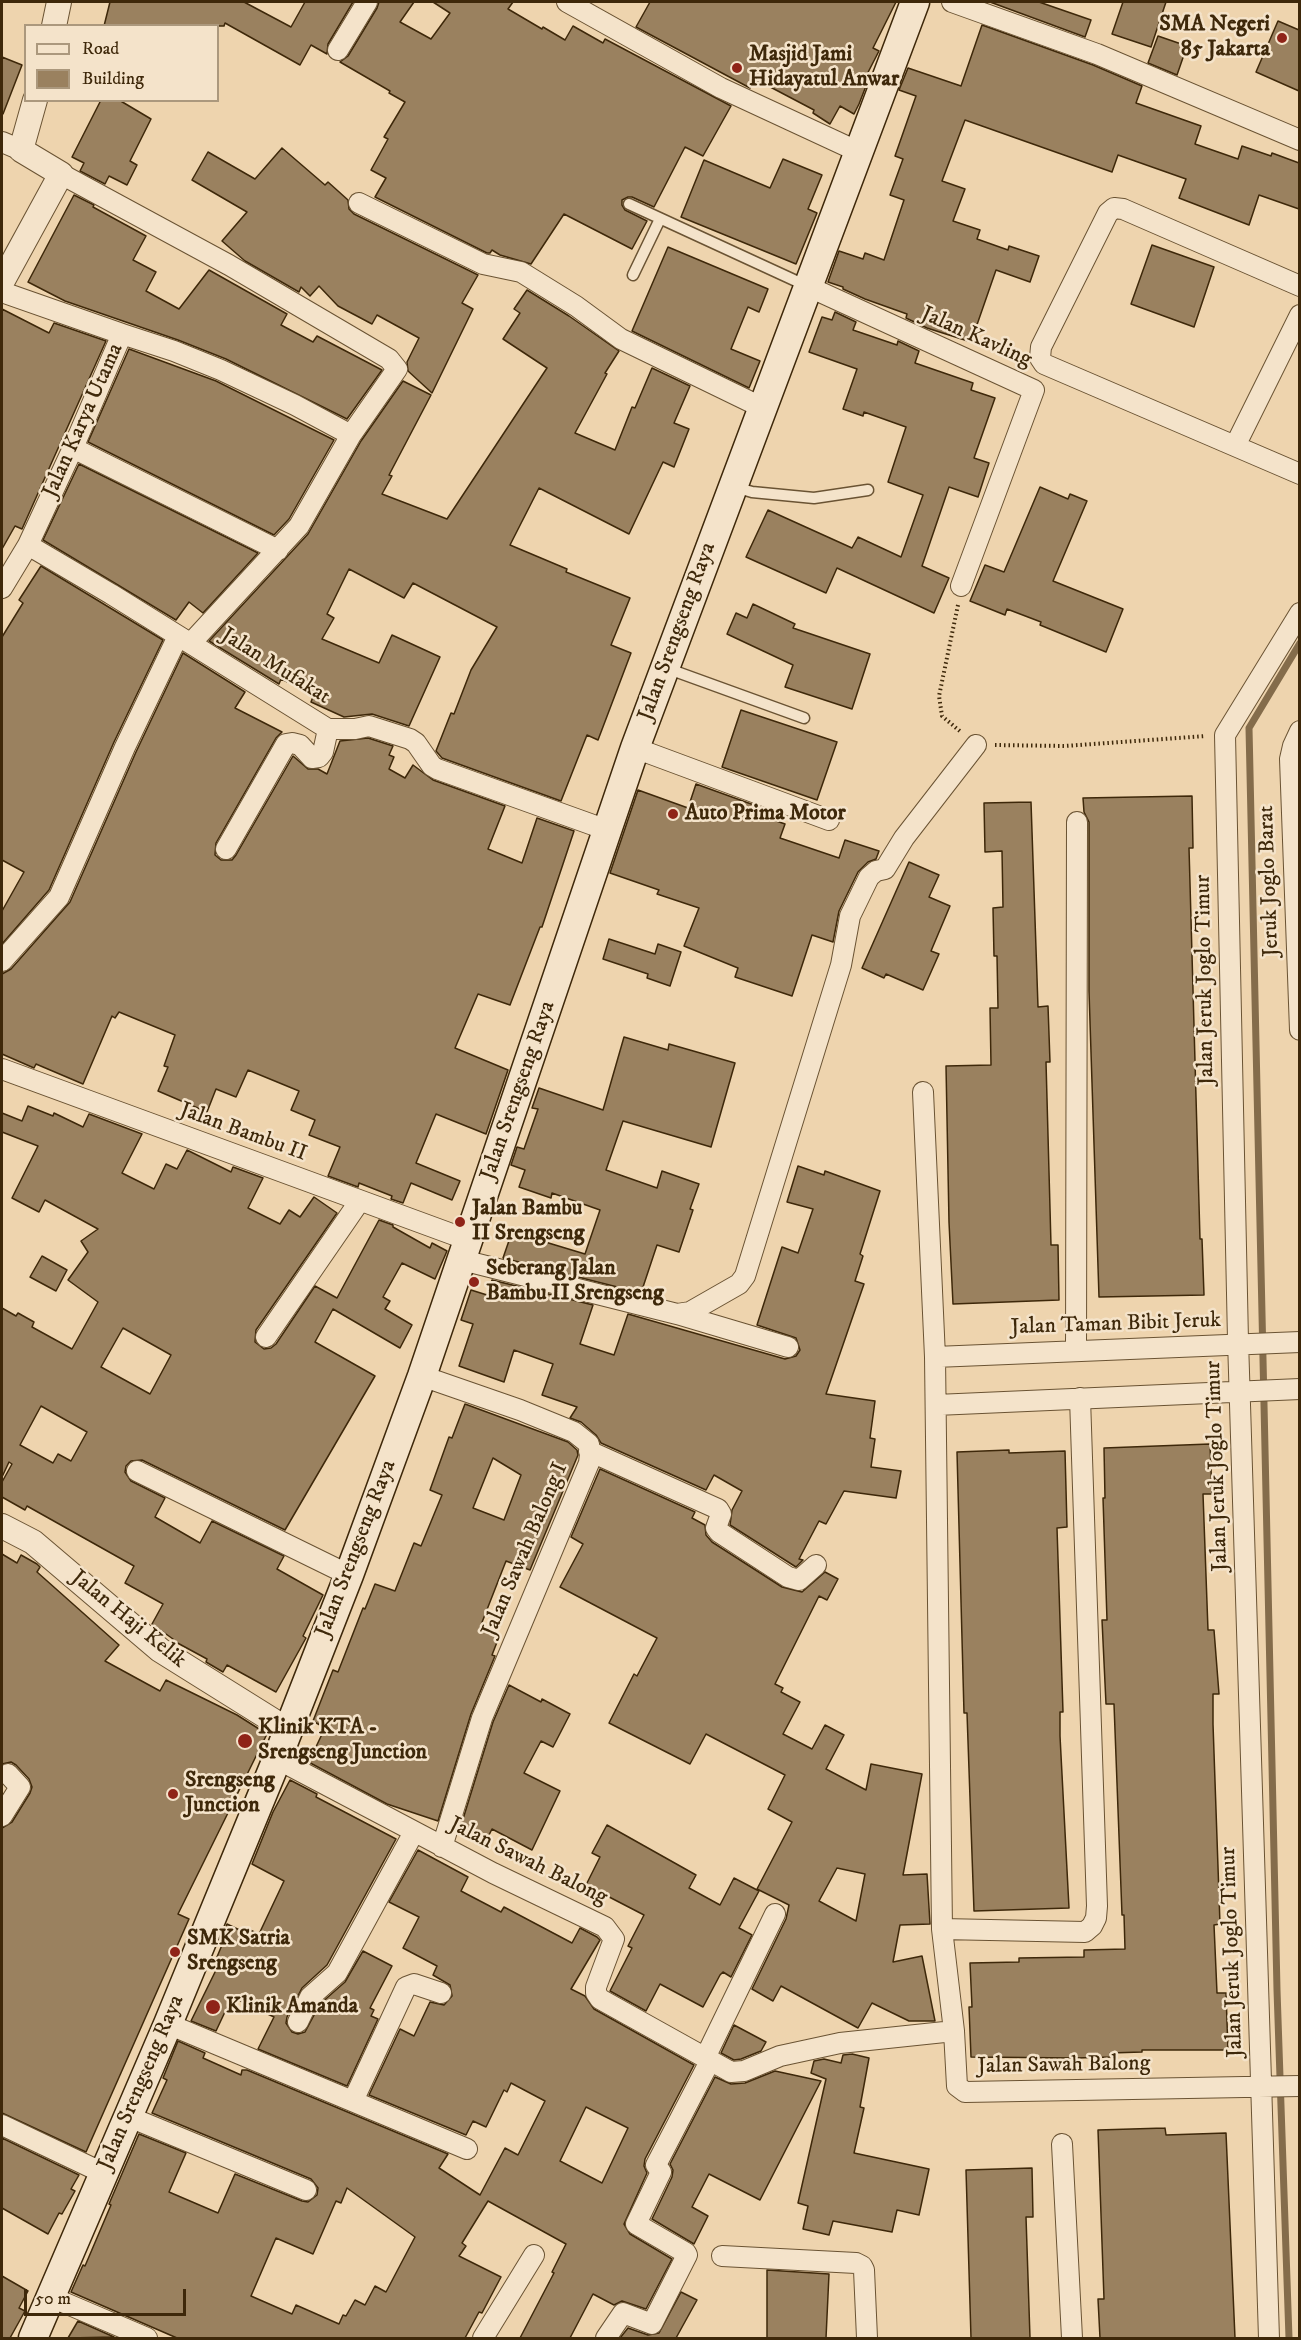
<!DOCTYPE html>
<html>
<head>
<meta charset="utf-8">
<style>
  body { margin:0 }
  #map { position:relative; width:1301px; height:2340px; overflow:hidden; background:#eed4ae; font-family:"IM FELL DW Pica",serif }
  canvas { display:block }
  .frame { position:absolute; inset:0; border:3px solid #3e280a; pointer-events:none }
  .legend { position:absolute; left:24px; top:24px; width:195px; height:78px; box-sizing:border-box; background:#f4e3ca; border:2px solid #ab987d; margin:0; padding:8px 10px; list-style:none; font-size:18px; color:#3e280a }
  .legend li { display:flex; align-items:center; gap:12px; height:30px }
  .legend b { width:30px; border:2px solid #ab987d }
  .scale { position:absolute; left:24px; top:2289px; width:162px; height:27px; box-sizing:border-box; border:3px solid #3e280a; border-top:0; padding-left:8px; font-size:18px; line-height:21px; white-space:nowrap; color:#3e280a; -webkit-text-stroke:4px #f4e3ca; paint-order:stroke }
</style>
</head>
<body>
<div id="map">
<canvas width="1301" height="2340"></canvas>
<div class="frame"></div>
<ul class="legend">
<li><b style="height:8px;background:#f4e3ca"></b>Road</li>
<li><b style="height:16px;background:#9a815f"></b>Building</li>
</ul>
<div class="scale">50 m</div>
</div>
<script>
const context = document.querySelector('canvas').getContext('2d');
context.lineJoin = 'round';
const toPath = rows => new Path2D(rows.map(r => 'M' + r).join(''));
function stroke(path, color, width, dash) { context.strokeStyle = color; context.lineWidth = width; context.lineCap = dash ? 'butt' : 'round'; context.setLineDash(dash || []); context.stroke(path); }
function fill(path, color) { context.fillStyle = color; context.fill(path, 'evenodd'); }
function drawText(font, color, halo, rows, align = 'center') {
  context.font = font + ' "IM FELL DW Pica",serif'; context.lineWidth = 5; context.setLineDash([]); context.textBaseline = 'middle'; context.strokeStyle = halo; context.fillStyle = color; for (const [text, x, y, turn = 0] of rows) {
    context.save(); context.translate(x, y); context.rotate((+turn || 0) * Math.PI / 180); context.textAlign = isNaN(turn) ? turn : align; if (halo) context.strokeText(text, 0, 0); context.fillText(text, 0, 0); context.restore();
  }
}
stroke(toPath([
  [1289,2338,1277,1990,1249,728,1300,643]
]), '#846c4b', 7);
const building = toPath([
  [110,2,244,2,291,27,305,2,353,2,328,44,327,54,311,45,300,65,225,23,224,26,104,26,110,2],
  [379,2,414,2,400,22,431,39,450,13,433,2,513,2,508,9,542,29,543,27,565,40,573,26,603,43,605,39,731,106,703,156,685,147,654,207,632,197,628,197,622,200,622,205,625,210,647,221,632,249,564,214,531,264,500,255,492,250,490,253,487,253,375,197,386,178,371,170,388,139,384,137,405,102,389,93,390,91,340,62,348,56,377,8,379,2],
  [650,2,896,2,873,48,879,51,862,84,866,86,859,104,854,114,840,106,830,124,813,113,814,110,757,80,750,88,636,27,650,2],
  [990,2,1039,2,1091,20,1085,37,990,2],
  [1123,2,1166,2,1151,47,1112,34,1123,2],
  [1278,21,1299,30,1299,91,1256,72,1278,21],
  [982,25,1093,65,1142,86,1136,103,1201,126,1195,144,1238,159,1242,146,1271,156,1272,153,1299,163,1299,209,1259,195,1249,225,1179,198,1186,179,1118,155,1112,172,965,120,942,181,965,189,953,221,980,230,977,239,1008,250,1009,246,1039,256,1030,282,996,270,971,342,927,328,906,318,907,314,865,299,843,289,843,287,828,282,839,251,863,259,865,253,884,260,904,200,890,195,903,159,895,156,916,96,899,90,908,68,961,86,982,25],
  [1158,36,1187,46,1177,75,1148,63,1158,36],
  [2,57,22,65,3,114,2,114,2,57],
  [101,100,119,100,151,119,130,161,137,165,127,185,109,176,105,184,80,171,84,163,72,157,101,100],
  [282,148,325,185,328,182,348,200,349,209,354,214,478,275,462,303,473,309,432,393,408,371,407,362,419,338,377,315,372,324,338,306,319,286,310,296,301,287,299,292,245,261,222,241,247,212,192,180,208,152,255,179,282,148],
  [783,159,822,175,808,209,817,213,796,264,681,217,704,160,770,188,783,159],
  [74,195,94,205,93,207,146,236,133,260,156,272,146,291,179,309,209,270,287,314,281,325,313,342,317,336,382,370,347,419,226,359,178,340,65,301,28,282,74,195],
  [1152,245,1214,267,1194,327,1131,304,1152,245],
  [668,247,768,289,759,312,748,307,731,349,760,361,749,388,632,331,668,247],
  [527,290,569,316,619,351,605,373,607,374,575,433,615,450,632,407,635,408,652,368,690,386,674,423,689,429,674,467,663,462,629,534,539,488,510,545,567,569,566,572,630,598,611,645,631,653,598,740,587,735,561,801,442,758,436,751,451,713,454,714,471,670,497,627,413,583,404,598,349,569,327,614,334,618,322,639,379,663,392,635,440,657,409,726,372,714,344,717,311,702,314,694,281,679,279,684,209,641,308,534,361,441,403,381,431,395,389,475,392,476,382,494,447,519,547,368,503,339,520,313,514,309,527,290],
  [2,309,49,333,54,323,106,341,22,529,15,526,2,549,2,309],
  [835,312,856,322,853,330,897,345,898,341,919,351,915,363,973,383,971,390,995,398,974,458,989,463,978,497,949,487,922,566,949,578,934,613,837,568,826,593,746,557,768,510,852,548,858,537,901,557,923,495,888,482,906,427,864,412,863,416,843,409,857,369,809,352,822,317,832,320,835,312],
  [129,349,216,381,334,440,289,519,274,535,88,442,129,349],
  [79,464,258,553,203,613,189,602,176,620,43,540,79,464],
  [1040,487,1068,499,1070,494,1087,501,1053,581,1123,609,1106,652,1040,625,1041,622,1007,609,1005,615,970,601,985,565,1004,572,1040,487],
  [41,566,163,640,114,742,49,890,2,944,2,911,24,872,2,860,2,637,23,603,19,600,41,566],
  [753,604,795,624,793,628,870,654,852,709,785,687,793,665,727,634,736,613,747,618,753,604],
  [183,653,245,692,235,708,282,732,276,738,216,843,215,855,221,860,232,860,236,855,293,756,308,769,318,769,327,774,340,741,368,738,393,746,389,755,394,757,389,769,405,778,413,765,433,780,505,806,488,849,522,863,537,818,574,831,542,927,540,927,510,1005,478,994,455,1048,508,1070,486,1134,436,1114,416,1163,460,1181,452,1200,411,1183,403,1203,391,1199,392,1196,359,1183,358,1187,328,1176,340,1147,309,1135,315,1120,291,1110,299,1091,248,1070,236,1097,216,1089,207,1112,158,1091,168,1067,164,1066,175,1035,119,1012,115,1018,112,1016,83,1084,36,1064,34,1068,2,1054,2,974,11,969,70,902,136,752,183,653],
  [741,710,837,742,817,800,722,767,741,710],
  [696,784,765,809,762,816,785,824,780,838,839,858,845,840,879,851,876,859,868,862,858,872,839,911,833,942,812,935,792,996,735,977,738,968,684,946,699,908,657,894,659,890,610,873,638,790,688,808,696,784],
  [1192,796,1193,848,1189,848,1200,1239,1202,1239,1204,1295,1099,1297,1089,991,1089,822,1084,812,1083,798,1192,796],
  [1031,802,1038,1007,1048,1006,1050,1062,1046,1062,1051,1245,1058,1245,1059,1300,953,1304,949,1222,946,1066,991,1065,990,1008,998,1008,997,956,994,956,993,908,1003,907,1002,851,985,852,984,803,1031,802],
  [909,862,939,875,929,897,950,906,931,951,939,954,923,990,886,974,884,978,862,968,909,862],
  [609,939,655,954,658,944,681,952,670,986,647,978,648,974,603,959,609,939],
  [624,1037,668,1050,669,1044,735,1063,711,1147,623,1121,606,1170,657,1188,662,1171,699,1184,690,1209,693,1210,679,1252,657,1245,641,1293,503,1258,512,1232,585,1254,600,1210,552,1193,551,1198,519,1187,525,1170,511,1165,517,1147,524,1149,538,1109,532,1108,539,1088,603,1110,624,1037],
  [28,1106,53,1116,54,1113,83,1127,89,1114,142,1134,122,1173,154,1189,166,1164,177,1169,187,1150,231,1172,233,1167,263,1178,248,1208,280,1224,289,1210,300,1217,314,1197,337,1213,256,1330,255,1342,264,1349,271,1348,276,1344,315,1286,337,1298,379,1220,393,1225,393,1227,430,1248,432,1243,447,1251,435,1279,402,1263,383,1297,390,1301,385,1309,412,1325,400,1348,333,1309,315,1342,375,1376,285,1530,142,1460,131,1461,126,1466,125,1472,131,1481,165,1498,155,1517,200,1543,212,1521,284,1556,277,1569,323,1595,303,1636,306,1638,276,1692,227,1665,223,1672,206,1662,207,1659,172,1640,173,1639,152,1624,163,1604,125,1583,134,1566,27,1506,25,1510,2,1497,2,1482,12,1464,9,1462,2,1477,2,1308,16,1316,18,1313,34,1322,32,1327,72,1349,98,1302,68,1280,88,1252,81,1241,98,1229,45,1200,39,1212,12,1198,38,1146,2,1132,2,1113,22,1121,28,1106],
  [123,1328,171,1355,150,1394,101,1367,123,1328],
  [41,1406,87,1432,71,1461,58,1454,53,1463,20,1445,41,1406],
  [798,1166,824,1175,825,1171,880,1191,860,1254,863,1256,855,1281,864,1284,826,1394,875,1401,870,1438,875,1439,871,1467,901,1471,896,1498,844,1491,826,1524,819,1521,799,1559,803,1560,796,1567,730,1525,732,1510,742,1491,714,1475,706,1490,601,1443,596,1435,581,1422,570,1418,577,1407,542,1395,553,1364,514,1350,504,1382,459,1366,473,1324,461,1320,471,1290,487,1295,492,1280,593,1305,580,1344,614,1355,628,1314,785,1359,796,1356,800,1350,796,1338,757,1325,782,1247,798,1253,813,1209,787,1202,798,1166],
  [42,1256,67,1270,56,1291,30,1277,42,1256],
  [465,1404,568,1442,577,1450,578,1455,530,1570,506,1561,479,1630,499,1637,492,1655,495,1656,471,1714,438,1821,387,1804,301,1758,304,1748,313,1753,325,1728,313,1721,333,1670,338,1672,363,1608,365,1609,375,1584,395,1591,414,1543,421,1546,442,1495,430,1490,449,1437,452,1438,465,1404],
  [493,1458,521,1475,504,1520,473,1508,493,1458],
  [1210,1444,1212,1494,1203,1494,1208,1630,1214,1630,1219,1694,1213,1694,1213,1724,1220,1924,1214,1925,1217,1993,1226,1993,1228,2050,1142,2050,1142,2052,1110,2053,1110,2057,1076,2058,971,2057,969,2007,972,2007,970,1963,1019,1962,1019,1958,1084,1957,1084,1950,1125,1949,1124,1915,1122,1915,1114,1704,1106,1704,1102,1620,1107,1620,1103,1498,1105,1498,1104,1448,1210,1444],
  [1009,1450,1009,1453,1065,1451,1067,1527,1057,1528,1063,1712,1060,1712,1060,1736,1069,1908,974,1911,967,1713,964,1713,957,1452,1009,1450],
  [600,1469,695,1512,692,1518,705,1525,706,1535,712,1542,782,1587,802,1592,825,1572,838,1579,827,1600,819,1596,775,1684,783,1688,781,1692,800,1702,783,1734,812,1749,825,1725,844,1735,826,1769,866,1790,871,1764,922,1774,903,1875,927,1874,930,1924,900,1925,893,1962,922,1956,935,2021,909,2021,872,2003,858,2028,781,1986,773,2001,752,1989,786,1919,789,1905,757,1889,792,1822,768,1809,785,1775,706,1734,690,1764,609,1723,634,1674,637,1676,657,1638,560,1587,583,1544,571,1537,600,1469],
  [837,1868,865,1874,856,1921,819,1901,837,1868],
  [2,1554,17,1563,21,1555,37,1564,40,1567,37,1572,119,1645,105,1661,160,1691,166,1680,237,1715,267,1734,178,1914,189,1919,86,2152,2,2113,2,1828,12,1822,30,1793,32,1787,29,1779,16,1765,11,1762,2,1764,2,1554],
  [509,1685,541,1702,542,1699,570,1714,553,1747,541,1741,524,1773,560,1791,532,1850,492,1829,484,1845,459,1832,493,1722,509,1685],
  [290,1780,317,1794,316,1797,396,1839,327,1965,302,1988,287,2017,286,2023,292,2032,298,2034,305,2032,320,2004,345,1982,363,1951,392,1966,370,2008,374,2010,371,2016,378,2019,347,2086,258,2049,274,2017,232,1997,216,2031,191,2021,218,1966,214,1964,222,1945,219,1944,227,1924,248,1934,250,1930,259,1934,284,1881,252,1864,273,1812,290,1780],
  [607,1825,696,1875,689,1888,720,1905,734,1878,759,1891,739,1928,752,1935,731,1977,723,1972,720,1975,703,2007,660,1984,646,2011,610,1991,632,1948,628,1946,644,1915,586,1885,600,1857,592,1853,607,1825],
  [418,1850,468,1877,461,1891,501,1912,504,1907,572,1943,580,1928,597,1937,600,1940,571,1989,585,1996,594,2009,694,2065,645,2159,644,2166,647,2173,624,2224,630,2234,672,2259,646,2309,622,2301,614,2305,593,2294,570,2338,520,2338,554,2273,552,2272,566,2244,488,2201,462,2243,466,2246,459,2256,501,2277,482,2313,479,2312,465,2338,177,2338,71,2292,83,2265,85,2266,111,2205,109,2204,139,2134,186,2153,169,2192,218,2213,235,2174,302,2201,308,2202,317,2195,318,2188,311,2179,152,2113,167,2080,163,2078,178,2041,205,2053,203,2058,241,2075,242,2070,247,2070,448,2154,439,2168,480,2195,505,2148,518,2155,545,2101,511,2083,507,2092,504,2090,486,2127,473,2121,466,2135,369,2095,400,2029,414,2036,430,2002,444,2005,452,1996,450,1985,433,1975,437,1966,403,1948,419,1917,389,1902,418,1850],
  [586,2107,628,2128,602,2183,560,2161,586,2107],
  [347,2188,415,2237,386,2292,375,2286,365,2305,355,2300,346,2316,343,2315,339,2324,296,2305,292,2314,251,2296,276,2238,313,2254,336,2201,341,2203,347,2188],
  [734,2025,766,2042,761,2051,741,2059,734,2060,721,2053,734,2025],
  [852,2054,869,2058,860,2107,864,2108,854,2153,929,2169,919,2215,897,2210,892,2232,833,2221,829,2235,803,2229,808,2206,798,2203,826,2079,811,2073,814,2061,824,2059,841,2063,843,2055,852,2054],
  [775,2071,821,2081,760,2200,709,2174,692,2207,708,2216,694,2244,652,2219,672,2177,673,2170,670,2164,715,2077,731,2084,745,2083,775,2071],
  [1165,2128,1166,2135,1226,2133,1235,2338,1100,2338,1098,2299,1104,2299,1098,2130,1165,2128],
  [2,2138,79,2175,71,2189,75,2191,62,2214,59,2213,48,2234,2,2208,2,2138],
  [1032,2168,1033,2217,1026,2217,1030,2338,971,2338,966,2170,1032,2168],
  [767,2270,829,2274,826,2338,767,2338,767,2270],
  [2,2276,28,2291,19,2308,25,2311,10,2338,2,2338,2,2276],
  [681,2292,697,2300,676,2338,620,2338,628,2328,648,2335,659,2333,681,2292],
  [78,2321,114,2337,68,2338,78,2321]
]);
fill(building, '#9a815f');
stroke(building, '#3e280a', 1.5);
const service = toPath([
  [629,204,807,286],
  [633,275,660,219],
  [735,487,752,492,814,498,868,490],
  [666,668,804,718]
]);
const minor = toPath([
  [567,2,721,88,859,152],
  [952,2,1097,54,1300,140],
  [338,50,367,2],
  [2,142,21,150],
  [61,174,229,265,389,359,397,369,351,435,299,526,191,643],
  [359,203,483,264,521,272,576,306,621,339,761,407],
  [807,286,1034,390,961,586],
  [1300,286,1123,209,1114,208,1108,213,1041,347,1040,358,1044,364,1300,474],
  [2,292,122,334,73,448,28,545,2,588],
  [122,334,174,351,221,370,295,405,351,435],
  [1235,446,1300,315],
  [73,448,278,550],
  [28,545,111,594,328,729,355,729,369,726,410,739,416,743,432,766,437,769,607,830],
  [1300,731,1293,746,1290,759,1300,1030],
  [635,748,829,820],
  [226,849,286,744,292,743,300,745,312,758,319,757,323,752,328,729],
  [2,961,59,897,125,747,178,636],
  [2,1069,468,1240],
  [923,1092,935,1357,942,1929,954,2031,957,2086,965,2092,1300,2086],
  [462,1260,677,1314,690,1312,739,1284,745,1276,841,965,850,916,869,877,876,871,885,869,904,838,976,745],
  [677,1314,788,1347],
  [266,1337,359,1202],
  [1076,1351,1077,822],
  [935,1357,1300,1342],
  [422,1376,520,1410,574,1432,589,1444,590,1454,589,1463,482,1718,442,1847],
  [936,1405,1300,1389],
  [589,1451,718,1509,721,1514,716,1528,719,1532,788,1577,799,1580,816,1565],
  [137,1471,349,1575],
  [277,1759,493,1873,605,1927,614,1939,596,1987,596,1993,600,1999,731,2072,744,2071,780,2056,840,2043,954,2031],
  [2,1816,20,1787,8,1774],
  [942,1929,1085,1932,1092,1926,1096,1918,1097,1906,1080,1398],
  [298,2022,310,1997,337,1973,414,1832],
  [168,2024,467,2149],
  [705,2058,775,1914],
  [353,2101,406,1987,414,1984,441,1993],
  [127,2116,306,2190],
  [2,2125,103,2173],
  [1062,2144,1072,2338],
  [722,2256,856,2263,862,2266,864,2270,867,2338],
  [51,2297,147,2338],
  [483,2338,534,2255],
  [606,2338,623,2313,652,2324,687,2255,686,2253,636,2224,661,2172,656,2165,710,2061],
  [1269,2338,1238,1340,1225,735,1300,613]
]);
const tertiary = toPath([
  [54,26,59,2],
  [2,282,61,174,21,150,35,100],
  [2,1526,33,1542,160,1650,288,1730]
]);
const secondary = toPath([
  [33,2338,168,2024,277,1759,349,1575,422,1376,635,748,915,2]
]);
stroke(service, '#6a5333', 13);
stroke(minor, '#6a5333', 22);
stroke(tertiary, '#6a5333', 26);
stroke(secondary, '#3e280a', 31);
stroke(toPath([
  [958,605,939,696,942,716,962,733],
  [995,745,1065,746,1206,736]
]), '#3e280a', 4, [1.5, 3]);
stroke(service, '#f4e3ca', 10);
stroke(minor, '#f4e3ca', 20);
stroke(tertiary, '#f4e3ca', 24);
stroke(secondary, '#f4e3ca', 28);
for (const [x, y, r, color] of [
  [1282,38,6,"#8f2418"],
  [737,68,6,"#8f2418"],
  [673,814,6,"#8f2418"],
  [460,1222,6,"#8f2418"],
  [474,1282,6,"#8f2418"],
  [245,1741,8,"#8f2418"],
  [173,1794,6,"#8f2418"],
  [175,1952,6,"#8f2418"],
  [213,2007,8,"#8f2418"]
]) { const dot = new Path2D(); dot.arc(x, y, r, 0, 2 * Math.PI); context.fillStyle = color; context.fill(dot); stroke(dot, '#f4e3ca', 2); }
drawText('bold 22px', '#3e280a', '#f4e3ca', [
  ["SMA Negeri",1270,25,"right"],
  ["85 Jakarta",1270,50,"right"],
  ["Masjid Jami",749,55],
  ["Hidayatul Anwar",749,80],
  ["Auto Prima Motor",685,814],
  ["Jalan Bambu",472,1209],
  ["II Srengseng",472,1234],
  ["Seberang Jalan",486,1269],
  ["Bambu II Srengseng",486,1294],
  ["Klinik KTA -",258,1728],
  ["Srengseng Junction",258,1753],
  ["Srengseng",185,1781],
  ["Junction",185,1806],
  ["SMK Satria",187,1939],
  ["Srengseng",187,1964],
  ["Klinik Amanda",226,2007]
], 'left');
drawText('22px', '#3e280a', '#f4e3ca', [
  ["Jalan Kavling",976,338,24],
  ["Jalan Karya Utama",84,421,-66],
  ["Jalan Srengseng Raya",678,632,-70],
  ["Jalan Mufakat",275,667,32],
  ["Jeruk Joglo Barat",1270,881,-92],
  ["Jalan Jeruk Joglo Timur",1206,980,-91],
  ["Jalan Srengseng Raya",519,1091,-71],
  ["Jalan Bambu II",243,1133,20],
  ["Jalan Taman Bibit Jeruk",1116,1325,-2],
  ["Jalan Jeruk Joglo Timur",1218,1466,-92],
  ["Jalan Srengseng Raya",357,1549,-69],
  ["Jalan Sawah Balong I",526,1550,-67],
  ["Jalan Haji Kelik",128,1620,39],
  ["Jalan Sawah Balong",528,1862,26],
  ["Jalan Jeruk Joglo Timur",1233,1952,-92],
  ["Jalan Sawah Balong",1064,2066,-1],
  ["Jalan Srengseng Raya",142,2083,-67]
]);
</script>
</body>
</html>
